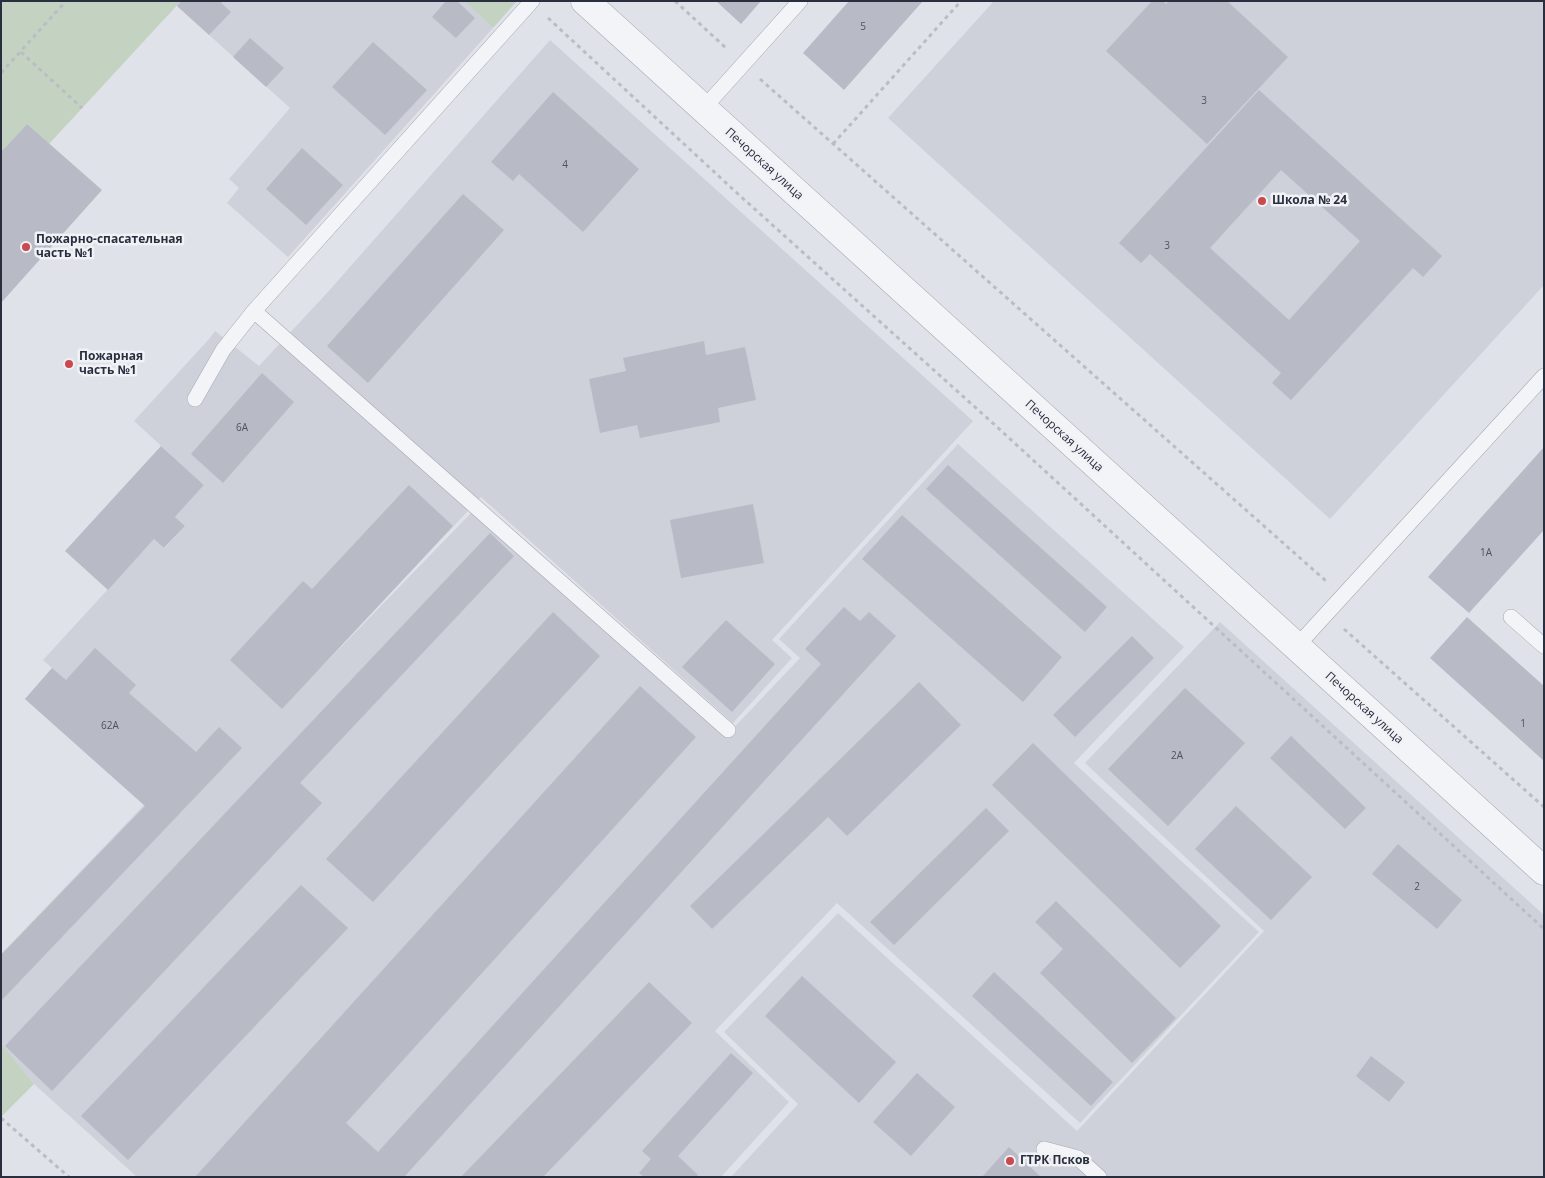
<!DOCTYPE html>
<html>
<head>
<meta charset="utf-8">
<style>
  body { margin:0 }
  #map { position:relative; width:1545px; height:1178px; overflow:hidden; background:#e0e2e9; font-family:"Open Sans",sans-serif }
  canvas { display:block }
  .frame { position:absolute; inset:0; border:2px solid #292f3f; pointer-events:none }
</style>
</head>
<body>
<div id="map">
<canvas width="1545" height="1178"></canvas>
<div class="frame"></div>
</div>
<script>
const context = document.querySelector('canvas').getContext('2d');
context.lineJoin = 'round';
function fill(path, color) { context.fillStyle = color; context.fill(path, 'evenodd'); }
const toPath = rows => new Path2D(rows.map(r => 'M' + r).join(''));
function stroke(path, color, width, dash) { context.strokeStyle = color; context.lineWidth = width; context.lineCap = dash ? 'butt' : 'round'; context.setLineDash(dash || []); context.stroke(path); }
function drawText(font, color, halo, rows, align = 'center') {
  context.font = font + ' "Open Sans",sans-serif'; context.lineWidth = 5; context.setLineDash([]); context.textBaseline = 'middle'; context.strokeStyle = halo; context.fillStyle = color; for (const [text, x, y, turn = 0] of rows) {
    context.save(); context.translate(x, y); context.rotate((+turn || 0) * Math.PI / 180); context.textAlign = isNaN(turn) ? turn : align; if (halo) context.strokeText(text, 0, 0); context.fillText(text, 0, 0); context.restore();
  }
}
fill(toPath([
  [181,1,464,1,493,28,288,257,227,203,239,188,229,179,290,108,177,6],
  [994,1,1544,1,1544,285,1330,519,888,118],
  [550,40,973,421,772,640,792,658,733,723,481,497,311,678,472,512,726,736,800,658,779,639,958,444,1184,647,1074,763,1259,932,1080,1123,837,903,715,1031,789,1102,721,1177,137,1177,34,1084,1,1043,1,954,144,805,25,699,52,668,43,660,154,539,165,548,185,526,175,517,204,485,134,421,209,339,215,331,259,366,327,293],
  [1220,622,1544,915,1544,1177,731,1177,798,1104,724,1032,838,913,1077,1131,1264,931,1085,763]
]), '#ced1da');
fill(toPath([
  [1,1,181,1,49,144,27,124,1,152],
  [464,1,517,1,493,28],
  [1,1043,34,1084,1,1117]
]), '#c4d2c2');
fill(toPath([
  [181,1,222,1,221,3,231,12,209,35,177,6],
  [446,1,457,1,475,18,456,38,432,17],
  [716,1,761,1,741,24],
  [849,1,923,1,844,90,803,53],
  [1152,1,1163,1,1166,4,1169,1,1227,1,1288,57,1207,144,1106,51],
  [250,38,284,68,266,87,233,57],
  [373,42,427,90,385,135,332,87],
  [1259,90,1442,256,1423,277,1413,268,1291,400,1272,383,1281,373,1150,254,1141,263,1119,243],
  [1281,170,1360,241,1289,320,1210,248],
  [553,92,639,169,583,232,519,174,513,181,491,162],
  [27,124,102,190,1,303,1,152],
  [302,148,343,185,306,225,266,189],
  [463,194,504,230,368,383,327,346],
  [704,341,706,355,745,347,756,400,718,408,720,422,640,438,637,425,600,433,589,379,626,371,623,358],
  [262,373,294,402,223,483,191,454],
  [161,446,204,485,175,517,185,526,164,548,154,539,108,590,65,551],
  [1544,447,1544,530,1469,613,1428,577],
  [948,465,1107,607,1085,632,926,489],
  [409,485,453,526,282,709,230,660,303,581,312,589],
  [753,504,764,563,681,578,670,520],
  [902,515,1062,657,1023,702,862,559],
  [490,533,514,556,300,783,322,803,52,1091,5,1046],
  [844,607,860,621,869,612,896,636,404,1177,195,1177,640,686,696,737,346,1123,378,1152,821,664,805,649],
  [553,612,600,656,373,902,326,859],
  [1467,617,1544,686,1544,761,1430,658],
  [726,620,775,664,732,712,682,667],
  [1132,636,1154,658,1075,737,1053,715],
  [95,648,136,685,129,693,196,752,219,727,242,748,1,1001,1,955,145,806,25,699,52,668,66,680],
  [919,682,961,725,847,836,828,817,712,929,690,906],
  [1185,688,1245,743,1168,826,1108,769],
  [1291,736,1366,808,1345,829,1270,758],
  [1033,743,1221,926,1180,968,992,785],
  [1236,806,1312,877,1271,920,1195,849],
  [986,808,1009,831,894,945,870,922],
  [1398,844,1462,900,1437,929,1372,874],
  [301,885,348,928,128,1160,81,1116],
  [1056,901,1176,1018,1132,1063,1040,973,1063,949,1035,922],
  [994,972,1113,1082,1091,1106,972,996],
  [802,976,896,1062,859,1103,765,1016],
  [649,982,692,1023,543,1177,461,1177],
  [731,1053,753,1073,678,1156,698,1175,696,1177,644,1177,639,1173,651,1159,642,1151],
  [1371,1056,1405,1082,1389,1102,1356,1076],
  [917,1073,955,1107,911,1156,873,1122],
  [1009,1147,1041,1177,982,1177]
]), '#b8bbc5');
const lane = toPath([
  [532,1,254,311,728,730],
  [703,109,800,1],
  [195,399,223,350,254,311],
  [1511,617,1544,646],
  [1296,647,1544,376],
  [1044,1149,1078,1158,1099,1177]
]);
const street = toPath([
  [585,1,1544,871]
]);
stroke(lane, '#a5a9b3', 16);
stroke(street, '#a5a9b3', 29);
stroke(toPath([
  [675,1,726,48],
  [548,18,738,194,996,426,1544,929],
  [21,52,82,108],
  [1,73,66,1],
  [760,79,1326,581],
  [833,144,961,1],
  [1344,629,1544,807],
  [1,1118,69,1177]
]), '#babdc3', 3, [4, 4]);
stroke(lane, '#f3f4f7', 15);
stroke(street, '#f3f4f7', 28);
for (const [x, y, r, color] of [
  [1262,201,5,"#ca494d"],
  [26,247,5,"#ca494d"],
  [69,364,5,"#ca494d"],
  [1010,1161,5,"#ca494d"]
]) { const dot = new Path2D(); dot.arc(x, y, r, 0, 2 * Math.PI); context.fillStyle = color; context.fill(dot); stroke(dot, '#f0f2f6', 2); }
drawText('10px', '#4d5260', null, [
  ["5",863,27],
  ["3",1204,101],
  ["4",565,165],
  ["3",1167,246],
  ["6А",242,428],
  ["1А",1486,553],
  ["1",1523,724],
  ["62А",110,726],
  ["2А",1177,756],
  ["2",1417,887]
]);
drawText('12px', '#292f3f', '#f0f2f6', [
  ["Печорская улица",764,164,42],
  ["Печорская улица",1064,436,42],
  ["Печорская улица",1364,708,42]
]);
drawText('bold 12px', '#292f3f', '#f0f2f6', [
  ["Школа № 24",1272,201],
  ["Пожарно-спасательная",36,240],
  ["часть №1",36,254],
  ["Пожарная",79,357],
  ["часть №1",79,371],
  ["ГТРК Псков",1020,1161]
], 'left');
</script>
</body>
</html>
